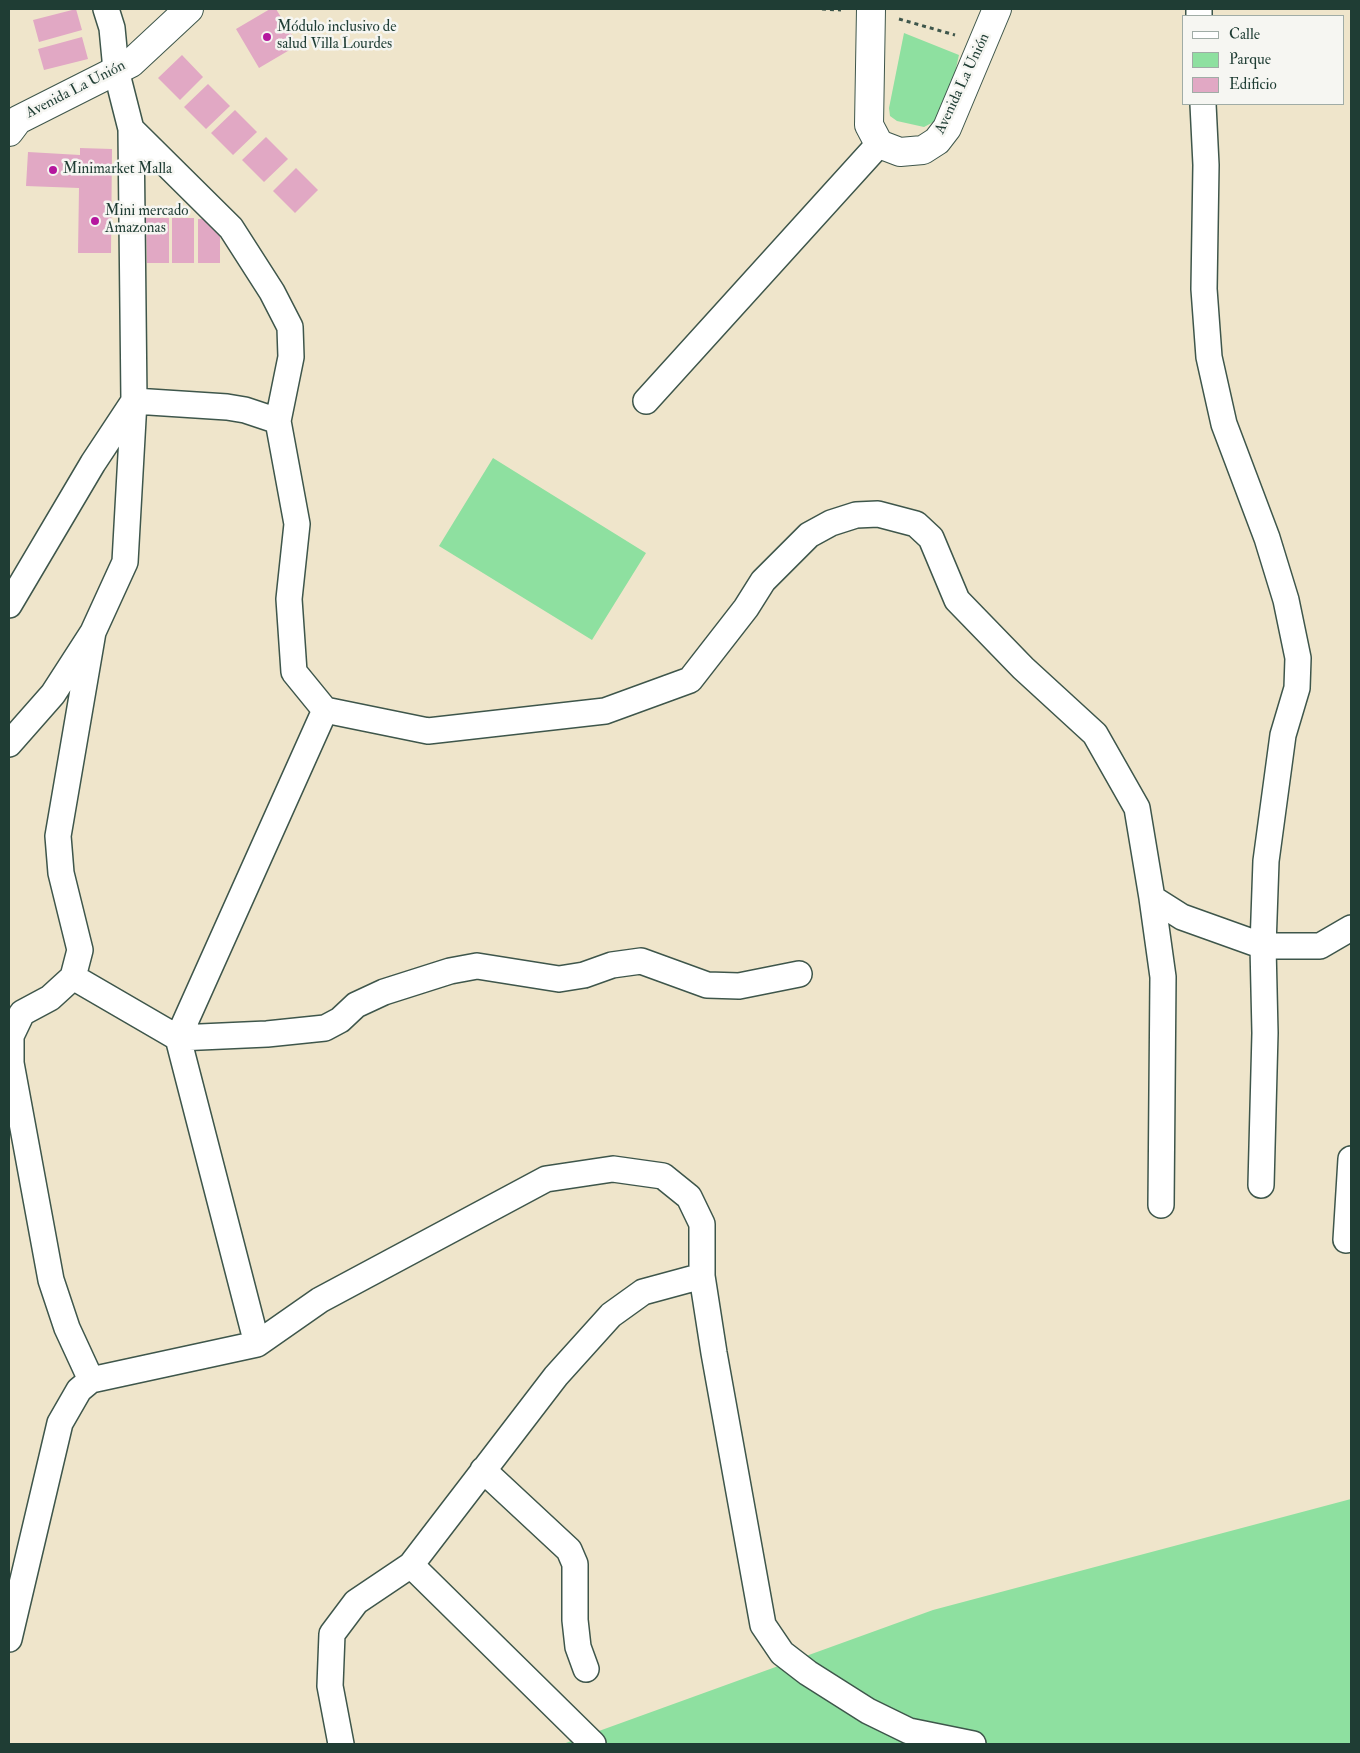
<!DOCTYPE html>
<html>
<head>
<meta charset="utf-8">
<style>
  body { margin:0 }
  #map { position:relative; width:1360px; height:1753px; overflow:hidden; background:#efe5cb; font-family:"IM FELL Double Pica",serif }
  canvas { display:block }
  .frame { position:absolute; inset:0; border:10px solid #1f3d34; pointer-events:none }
  .legend { position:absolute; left:1182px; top:15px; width:162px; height:90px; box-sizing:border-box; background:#f6f6f2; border:1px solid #a0aca6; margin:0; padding:6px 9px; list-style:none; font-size:15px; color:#1f3d34 }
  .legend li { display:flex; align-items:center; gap:10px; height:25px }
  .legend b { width:25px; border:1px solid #a0aca6 }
</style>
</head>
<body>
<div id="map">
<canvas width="1360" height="1753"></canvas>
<div class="frame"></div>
<ul class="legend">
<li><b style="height:6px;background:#fff"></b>Calle</li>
<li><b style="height:14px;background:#8ee0a0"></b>Parque</li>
<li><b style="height:14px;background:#e1a8c4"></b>Edificio</li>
</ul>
</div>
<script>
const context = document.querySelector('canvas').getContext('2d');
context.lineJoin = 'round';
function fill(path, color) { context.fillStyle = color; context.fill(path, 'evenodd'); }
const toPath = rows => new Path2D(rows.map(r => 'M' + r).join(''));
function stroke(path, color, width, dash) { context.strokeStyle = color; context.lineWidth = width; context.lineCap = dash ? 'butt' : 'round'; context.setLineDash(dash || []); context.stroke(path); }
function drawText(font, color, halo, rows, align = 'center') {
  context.font = font + ' "IM FELL Double Pica",serif'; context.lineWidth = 5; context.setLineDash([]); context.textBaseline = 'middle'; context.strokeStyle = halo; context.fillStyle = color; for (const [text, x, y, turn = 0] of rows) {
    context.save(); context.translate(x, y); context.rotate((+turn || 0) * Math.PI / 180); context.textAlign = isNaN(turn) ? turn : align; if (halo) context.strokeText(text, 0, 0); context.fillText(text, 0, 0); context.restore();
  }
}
fill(toPath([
  [904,33,959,55,945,116,924,127,897,121,890,116,889,108],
  [493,458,646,553,592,640,439,546],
  [1351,1499,1351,1744,563,1744,933,1610]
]), '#8ee0a0');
fill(toPath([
  [76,9,82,30,39,42,33,20],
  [270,9,276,9,298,45,259,68,236,29],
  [82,37,88,59,44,70,38,49],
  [182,55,203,77,180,100,158,78],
  [208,84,230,106,206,129,184,107],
  [235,110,257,132,233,155,211,133],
  [266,137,288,159,264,182,242,160],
  [80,148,112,149,111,253,78,253,79,188,26,186,28,152,80,155],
  [296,168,318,190,295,213,273,191],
  [146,218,169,218,169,263,147,263],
  [172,218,194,218,194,263,172,263],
  [220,218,220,263,198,263,198,219]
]), '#e1a8c4');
const minor = toPath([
  [1199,9,1199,16],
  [1203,104,1206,165,1204,289,1209,357,1224,424,1267,538,1286,600,1298,658,1297,688,1283,735,1266,861,1263,946,1265,1033,1261,1185],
  [131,129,231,228,272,292,290,327,291,357,278,421,297,524,289,599,294,672,325,710,428,731,605,711,690,680,746,608,763,581,809,535,831,523,856,515,878,514,916,524,931,538,957,600,1023,668,1095,734,1137,808,1152,898,1182,917,1263,946,1320,946,1351,928],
  [646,401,879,144],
  [9,605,93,463,134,401,227,407,245,410,278,421],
  [9,744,53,694,93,632,125,562,134,401,131,129,116,70,112,28,106,9],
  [1152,898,1163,977,1161,1205],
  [73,977,178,1038,267,1034,325,1028,340,1020,356,1005,384,992,450,971,477,966,559,979,584,975,612,965,641,961,707,985,739,986,799,974],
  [1346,1240,1351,1159],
  [702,1276,714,1353,763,1625,782,1653,808,1673,868,1711,909,1731,973,1744],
  [257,1344,178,1038,325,710],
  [91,1380,67,1328,51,1280,11,1063,11,1036,22,1013,50,998,73,977,80,950,61,873,58,836,93,632],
  [483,1470,569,1550,575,1564,575,1620,578,1647,586,1669],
  [411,1565,593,1744],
  [9,1639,60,1423,79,1390,91,1380,257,1344,320,1300,546,1179,613,1169,663,1176,689,1197,702,1224,702,1276,643,1292,611,1315,556,1376,411,1565,356,1602,332,1634,330,1686,341,1744]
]);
const secondary = toPath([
  [871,9,869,125,879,144,900,152,923,150,937,141,947,128,997,9],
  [9,132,18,120,131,63,189,9]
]);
stroke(minor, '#3e564b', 28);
stroke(secondary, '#3e564b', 30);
stroke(toPath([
  [822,9,841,10],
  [899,19,955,35]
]), '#3e564b', 3, [4, 4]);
stroke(minor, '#fff', 25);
stroke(secondary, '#fff', 28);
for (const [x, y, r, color] of [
  [267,37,5,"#b5179e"],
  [53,170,5,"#b5179e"],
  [95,221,5,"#b5179e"]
]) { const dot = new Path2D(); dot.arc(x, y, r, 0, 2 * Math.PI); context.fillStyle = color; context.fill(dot); stroke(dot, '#f6f6f2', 2); }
drawText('15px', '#1f3d34', '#f6f6f2', [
  ["Módulo inclusivo de",277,28],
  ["salud Villa Lourdes",277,45],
  ["Minimarket Malla",63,170],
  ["Mini mercado",105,212],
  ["Amazonas",105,229]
], 'left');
drawText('15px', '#1f3d34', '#f6f6f2', [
  ["Avenida La Unión",963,84,-65],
  ["Avenida La Unión",76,90,-27]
]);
</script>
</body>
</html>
